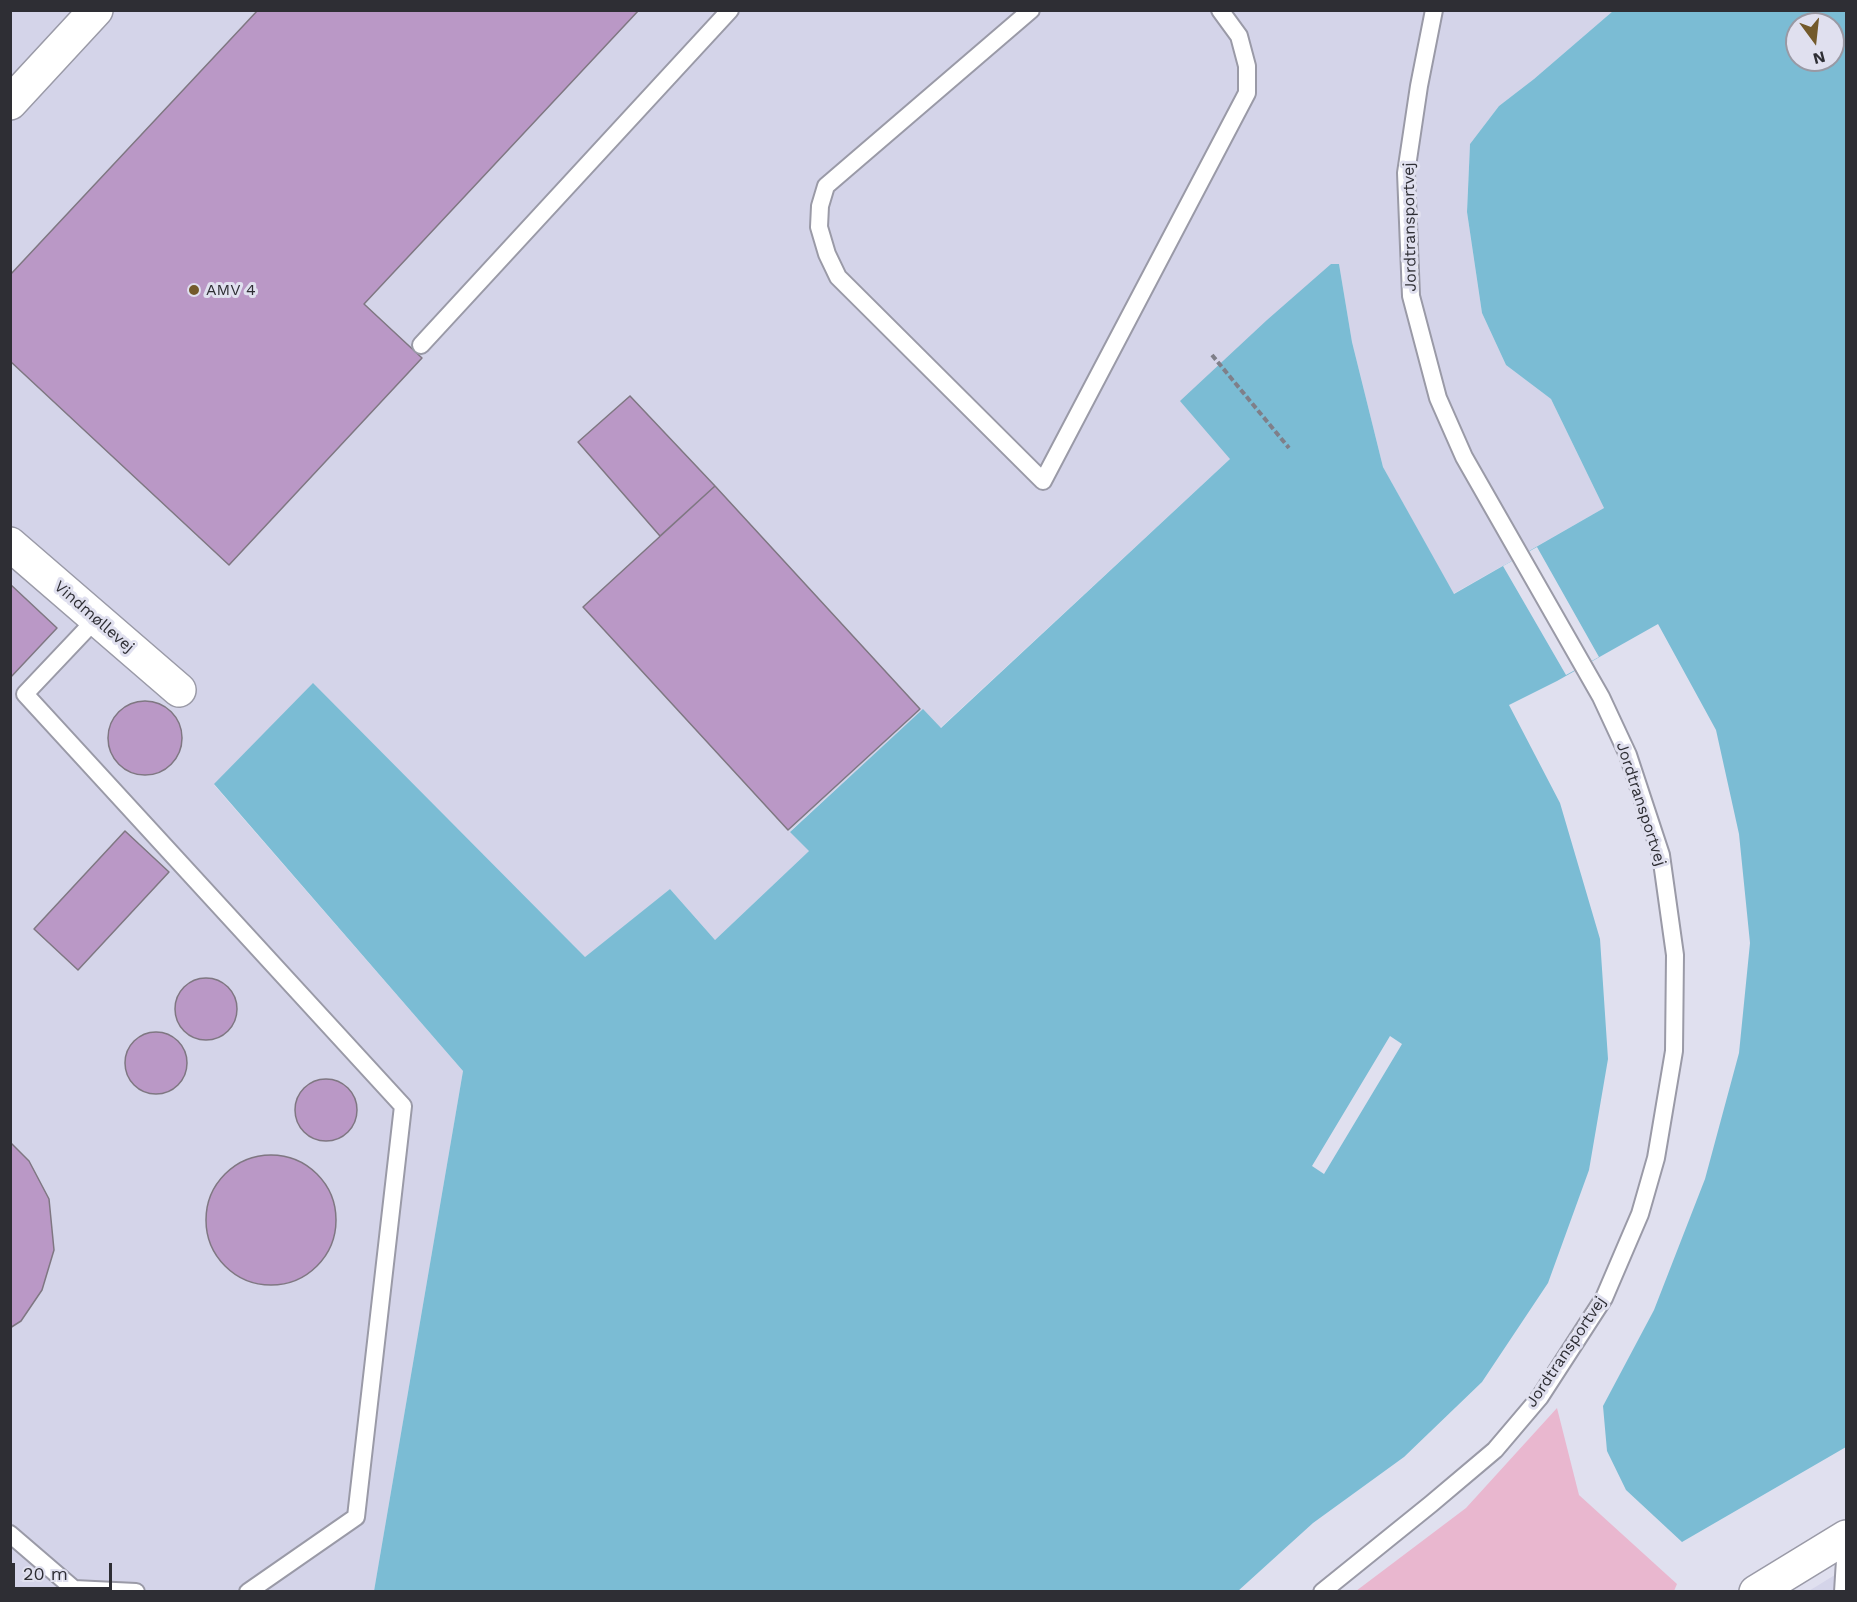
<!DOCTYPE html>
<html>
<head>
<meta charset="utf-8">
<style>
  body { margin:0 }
  #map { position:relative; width:1857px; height:1602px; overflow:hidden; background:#e0e0ef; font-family:"Work Sans",sans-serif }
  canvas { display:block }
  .frame { position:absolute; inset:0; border:12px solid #2e2e34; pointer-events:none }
  .north { position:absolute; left:1785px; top:12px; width:60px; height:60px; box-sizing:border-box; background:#e0e0ef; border:2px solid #9999a4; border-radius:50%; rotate:165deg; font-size:16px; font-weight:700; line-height:24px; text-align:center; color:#2e2e34 }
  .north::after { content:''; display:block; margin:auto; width:21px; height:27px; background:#735a2b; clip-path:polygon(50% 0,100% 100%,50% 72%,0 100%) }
  .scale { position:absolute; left:12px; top:1563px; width:100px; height:27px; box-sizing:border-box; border:3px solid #2e2e34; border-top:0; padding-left:8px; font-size:18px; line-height:21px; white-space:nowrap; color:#2e2e34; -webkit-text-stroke:4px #e0e0ef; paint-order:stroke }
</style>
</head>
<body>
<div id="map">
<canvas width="1857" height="1602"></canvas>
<div class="frame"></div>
<div class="north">N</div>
<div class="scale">20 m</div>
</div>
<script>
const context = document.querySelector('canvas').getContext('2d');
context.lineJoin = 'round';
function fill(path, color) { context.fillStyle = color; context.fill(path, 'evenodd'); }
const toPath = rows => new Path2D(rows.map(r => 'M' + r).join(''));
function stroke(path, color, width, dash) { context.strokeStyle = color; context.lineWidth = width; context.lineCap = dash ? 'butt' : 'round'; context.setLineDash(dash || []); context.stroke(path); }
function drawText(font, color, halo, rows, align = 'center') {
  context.font = font + ' "Work Sans",sans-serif'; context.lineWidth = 6; context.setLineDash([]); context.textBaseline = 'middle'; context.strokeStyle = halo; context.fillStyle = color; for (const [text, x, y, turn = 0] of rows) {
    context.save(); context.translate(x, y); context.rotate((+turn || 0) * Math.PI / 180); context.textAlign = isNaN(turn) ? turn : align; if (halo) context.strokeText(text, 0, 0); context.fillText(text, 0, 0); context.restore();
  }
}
fill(toPath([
  [10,11,1613,11,1534,79,1499,106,1470,144,1467,212,1482,313,1506,365,1551,399,1604,508,1453,594,1383,467,1352,342,1339,264,1331,264,1230,459,940,728,923,710,790,831,810,850,715,940,670,889,585,957,313,684,214,785,463,1071,374,1591,19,1591,10,1584],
  [1846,1568,1846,1591,1807,1592,1817,1586]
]), '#d4d4e9');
fill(toPath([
  [1557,1408,1579,1495,1677,1584,1674,1591,1356,1591,1466,1508]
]), '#e9b7cf');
fill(toPath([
  [1613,11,1846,11,1846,1447,1682,1542,1626,1490,1607,1451,1603,1406,1654,1310,1705,1179,1739,1053,1750,943,1739,834,1716,730,1658,624,1557,681,1509,705,1560,803,1600,939,1608,1059,1589,1170,1548,1283,1482,1382,1404,1457,1313,1523,1238,1591,374,1591,463,1071,214,784,313,683,585,957,670,889,715,940,809,851,790,832,923,709,941,728,1230,459,1180,401,1267,320,1331,264,1339,264,1352,342,1383,467,1454,594,1604,508,1551,399,1506,365,1482,313,1467,212,1470,144,1499,106,1534,79],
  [1797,24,1833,24,1833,60,1797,60]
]), '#7bbcd4');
fill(toPath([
  [1537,547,1599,657,1566,675,1503,566],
  [1390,1036,1402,1044,1324,1174,1312,1166]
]), '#e0e0ef');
const building = toPath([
  [258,10,639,10,364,304,422,358,229,565,10,361,10,275,258,10],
  [630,396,715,486,660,536,578,442,630,396],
  [715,486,920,709,788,830,583,607,715,486],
  [10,584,57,628,10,678,10,584],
  '108 738a37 37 0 1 1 74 0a37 37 0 1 1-74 0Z',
  [125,831,169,872,78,970,34,929,125,831],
  '175 1009a31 31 0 1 1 62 0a31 31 0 1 1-62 0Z',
  '125 1063a31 31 0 1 1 62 0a31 31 0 1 1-62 0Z',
  '295 1110a31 31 0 1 1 62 0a31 31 0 1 1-62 0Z',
  [10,1142,29,1161,49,1199,54,1250,42,1290,21,1321,10,1328,10,1142],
  '206 1220a65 65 0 1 1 130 0a65 65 0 1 1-130 0Z'
]);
fill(building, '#ba98c6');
stroke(building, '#7f7782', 1.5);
const lane = toPath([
  [1031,10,826,186,820,206,819,227,827,254,838,277,1043,481,1247,93,1247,66,1239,36,1220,10],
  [421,345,730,10],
  [96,619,25,694,403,1106,356,1517,248,1592],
  [10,1534,74,1589,136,1592],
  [1322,1592,1431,1504,1495,1450,1540,1397,1604,1298,1640,1214,1656,1158,1674,1051,1675,955,1661,855,1628,755,1601,697,1464,457,1438,398,1411,296,1406,173,1419,86,1434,10],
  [1843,1592,1846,1544]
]);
const street = toPath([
  [10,103,96,10],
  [10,544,179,690],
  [1756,1592,1846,1537]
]);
stroke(lane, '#9a9aa7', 20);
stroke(street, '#9a9aa7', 36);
stroke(toPath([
  [1212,355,1289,448]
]), '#7f7f89', 4, [6, 3]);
stroke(lane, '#fff', 16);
stroke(street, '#fff', 33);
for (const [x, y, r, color] of [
  [194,290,6,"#735a2b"]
]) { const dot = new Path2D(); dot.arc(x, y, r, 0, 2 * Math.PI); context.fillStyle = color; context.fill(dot); stroke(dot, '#e0e0ef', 2); }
drawText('16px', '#2e2e34', '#e0e0ef', [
  ["Jordtransportvej",1410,227,-91],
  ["Vindmøllevej",94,617,41],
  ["Jordtransportvej",1641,804,72],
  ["Jordtransportvej",1566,1352,-56]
]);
drawText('16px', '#2e2e34', '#e0e0ef', [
  ["AMV 4",206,290]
], 'left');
</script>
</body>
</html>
